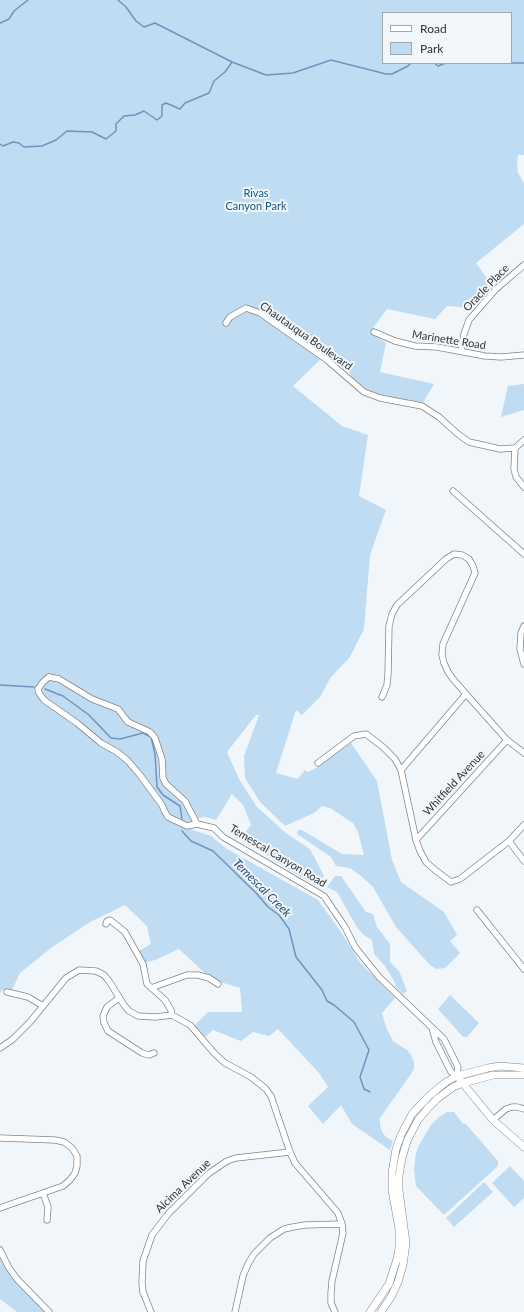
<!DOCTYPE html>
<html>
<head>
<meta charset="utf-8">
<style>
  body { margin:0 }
  #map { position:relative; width:524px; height:1312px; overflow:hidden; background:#f0f6fa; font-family:Lato,sans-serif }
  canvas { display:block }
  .legend { position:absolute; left:382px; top:12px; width:130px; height:52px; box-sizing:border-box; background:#f0f6fa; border:1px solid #a3a8ab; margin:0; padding:5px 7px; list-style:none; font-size:12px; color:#303334 }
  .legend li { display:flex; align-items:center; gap:8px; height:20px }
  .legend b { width:20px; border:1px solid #a3a8ab }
</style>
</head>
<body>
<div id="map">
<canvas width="524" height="1312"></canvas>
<ul class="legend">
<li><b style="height:5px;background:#fff"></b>Road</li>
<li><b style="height:11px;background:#c0dcf2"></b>Park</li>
</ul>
</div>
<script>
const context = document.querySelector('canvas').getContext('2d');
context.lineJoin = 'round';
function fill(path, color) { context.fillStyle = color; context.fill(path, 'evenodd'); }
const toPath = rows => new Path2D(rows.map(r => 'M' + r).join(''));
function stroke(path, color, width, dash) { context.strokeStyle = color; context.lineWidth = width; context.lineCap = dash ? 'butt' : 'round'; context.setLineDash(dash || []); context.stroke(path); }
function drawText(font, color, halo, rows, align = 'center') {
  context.font = font + ' Lato,sans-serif'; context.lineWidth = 4; context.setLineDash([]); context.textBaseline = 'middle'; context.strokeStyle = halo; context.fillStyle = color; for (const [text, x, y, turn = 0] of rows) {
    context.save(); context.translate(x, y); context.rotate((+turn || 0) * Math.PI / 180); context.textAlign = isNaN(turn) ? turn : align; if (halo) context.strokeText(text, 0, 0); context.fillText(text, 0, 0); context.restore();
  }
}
fill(toPath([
  [0,0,524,0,524,155,518,155,517,163,518,173,524,183,524,224,476,263,493,287,472,308,447,306,435,319,387,309,370,332,386,343,380,372,434,384,423,403,389,397,369,391,352,377,347,368,325,355,293,386,342,426,368,435,359,496,386,510,370,555,364,629,350,657,331,677,320,697,302,715,296,710,276,773,298,779,305,770,308,772,316,768,333,755,351,743,377,781,392,860,401,882,444,912,457,935,450,941,460,953,445,968,436,969,430,965,396,927,373,887,361,876,350,868,336,866,331,857,297,834,298,830,302,830,342,854,364,855,358,832,353,823,330,808,322,806,314,813,285,826,260,802,245,778,244,756,259,715,256,715,227,752,239,779,257,807,287,834,310,849,324,876,316,885,294,873,241,838,251,825,243,805,232,794,216,820,205,817,194,819,190,829,211,836,227,849,318,900,341,932,361,964,395,998,382,1013,386,1027,393,1041,407,1050,411,1055,414,1062,414,1068,411,1074,380,1118,380,1125,382,1132,386,1137,393,1141,390,1150,352,1124,341,1105,323,1124,308,1106,328,1087,319,1073,278,1029,269,1036,253,1032,241,1041,213,1030,202,1040,192,1028,208,1012,242,1012,240,988,211,979,179,949,155,960,143,963,137,952,151,944,147,926,125,905,90,922,51,948,20,973,11,992,2,990,0,994],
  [383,13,511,13,511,63,383,63],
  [524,384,524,410,501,417,508,386],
  [335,876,341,876,366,912,373,914,377,927,390,944,390,962,399,971,407,991,403,994,396,987,394,981,385,966,374,954,372,940,365,936,358,929,337,892,327,887],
  [450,995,479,1023,467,1037,463,1037,438,1009],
  [447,1112,454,1112,463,1124,465,1123,498,1161,498,1166,444,1215,416,1186,414,1169,416,1153,419,1145,431,1125,439,1117],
  [510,1166,524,1181,524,1198,514,1207,492,1183],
  [484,1182,493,1192,454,1227,446,1218],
  [0,1250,9,1268,49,1312,17,1312,0,1299]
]), '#c0dcf2');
stroke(toPath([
  [118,0,126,7,136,21,144,27,155,23,232,62,266,75,293,73,331,60,386,74,392,74,408,66,411,63],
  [0,23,9,19,14,11,28,0],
  [434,63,438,66,446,63],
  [511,63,524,63],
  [0,144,3,146,13,142,19,143,24,147,42,146,56,140,67,131,92,132,106,139,116,131,116,124,124,116,135,115,144,111,157,120,162,116,162,105,166,103,180,109,185,103,209,93,214,81,225,72,232,62],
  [0,685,34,687],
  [45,689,63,696,89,715,111,738,120,739,143,733,151,737,155,754,157,787,163,795,180,806,182,819],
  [182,831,191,841,213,851,257,894,268,907,279,915,289,929,296,957,322,990,327,1001,334,1005,354,1022,369,1050,360,1077,364,1089,370,1092]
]), '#7094bf', 1.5);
const street = toPath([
  [226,323,230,317,246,308,260,313,327,360,364,392,380,398,422,406,439,417,459,435,469,442,500,449,515,448,524,440],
  [374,332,395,341,415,346,437,347,485,356,501,357,524,355],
  [461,351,464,334,469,320,495,290,524,265],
  [515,448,514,469,516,477,524,487],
  [453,491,524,554],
  [524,626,521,633,520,649,524,664],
  [49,677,59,679,92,699,118,709,128,722,150,732,155,738,162,759,163,778,166,784,185,801,197,824,187,826,168,817,164,810,162,805,140,775,128,761,117,752,101,743,77,723,44,700,39,693,38,689,43,682,49,677],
  [382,697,387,685,388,674,389,626,392,614,397,605,446,559,454,554,462,555,469,559,473,566,475,573,443,644,442,655,444,663,448,672,453,679,466,694,507,740,524,753],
  [318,763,354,736,366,734,383,747,395,759,401,770,416,840,420,851,426,862,435,870,451,882,460,879,509,841,524,825],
  [401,770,466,694],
  [197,824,214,828,223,837,324,896,345,927,355,947,379,977,444,1039,458,1067,457,1076,451,1072,436,1042,432,1028],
  [416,840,507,740],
  [509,841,524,861],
  [477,910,524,969],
  [106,924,107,921,110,920,125,932,143,964,147,984,165,1000,171,1010,172,1015],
  [151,988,187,975,198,975,209,978,218,984],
  [7,992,28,997,43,1006],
  [119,998,107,1007,103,1016,104,1023,108,1031,142,1053,149,1055,154,1053],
  [0,1048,13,1039,30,1022,66,978,79,970,96,971,104,975,109,981,124,1005,129,1011,138,1016,156,1017,172,1015,190,1025,215,1054,225,1063,251,1077,266,1089,271,1096,276,1111,290,1152,295,1163,338,1213,342,1224,343,1233,332,1281,331,1293,331,1303,335,1312],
  [493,1120,506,1109,512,1107,517,1107,524,1109],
  [0,1138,55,1140,64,1142,72,1148,77,1156,77,1166,75,1173,70,1180,63,1186,0,1208],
  [43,1193,48,1207,47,1220],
  [0,1250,9,1268,17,1279,49,1312],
  [151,1312,143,1292,142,1283,143,1261,152,1235,168,1214,208,1174,227,1161,236,1158,290,1152],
  [235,1312,243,1276,248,1264,254,1254,270,1238,284,1229,293,1227,305,1225,342,1224]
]);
const secondary = toPath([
  [460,1080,493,1120,524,1147],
  [370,1312,389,1284,397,1259,399,1248,399,1229,392,1190,392,1173,396,1149,401,1135,412,1114,429,1096,446,1082,457,1076,488,1068,500,1066,524,1068],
  [381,1312,391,1297,398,1282,403,1265,406,1243,399,1190,399,1176,402,1158,407,1141,418,1120,428,1108,437,1099,453,1087,463,1083,493,1075,524,1075]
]);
stroke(street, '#808589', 7);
stroke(secondary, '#808589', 8);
stroke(street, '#fff', 5.5);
stroke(secondary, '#fff', 7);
drawText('11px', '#155782', '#f0f6fa', [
  ["Rivas",256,193],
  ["Canyon Park",256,206]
]);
drawText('11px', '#303334', '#f0f6fa', [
  ["Oracle Place",486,288,-46],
  ["Chautauqua Boulevard",306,336,35],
  ["Marinette Road",449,340,9],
  ["Whitfield Avenue",454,783,-47],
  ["Temescal Canyon Road",278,856,31],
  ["Alcima Avenue",183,1186,-44]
]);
drawText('italic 12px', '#1c4878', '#f0f6fa', [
  ["Temescal Creek",262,888,45]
]);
</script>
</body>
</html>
